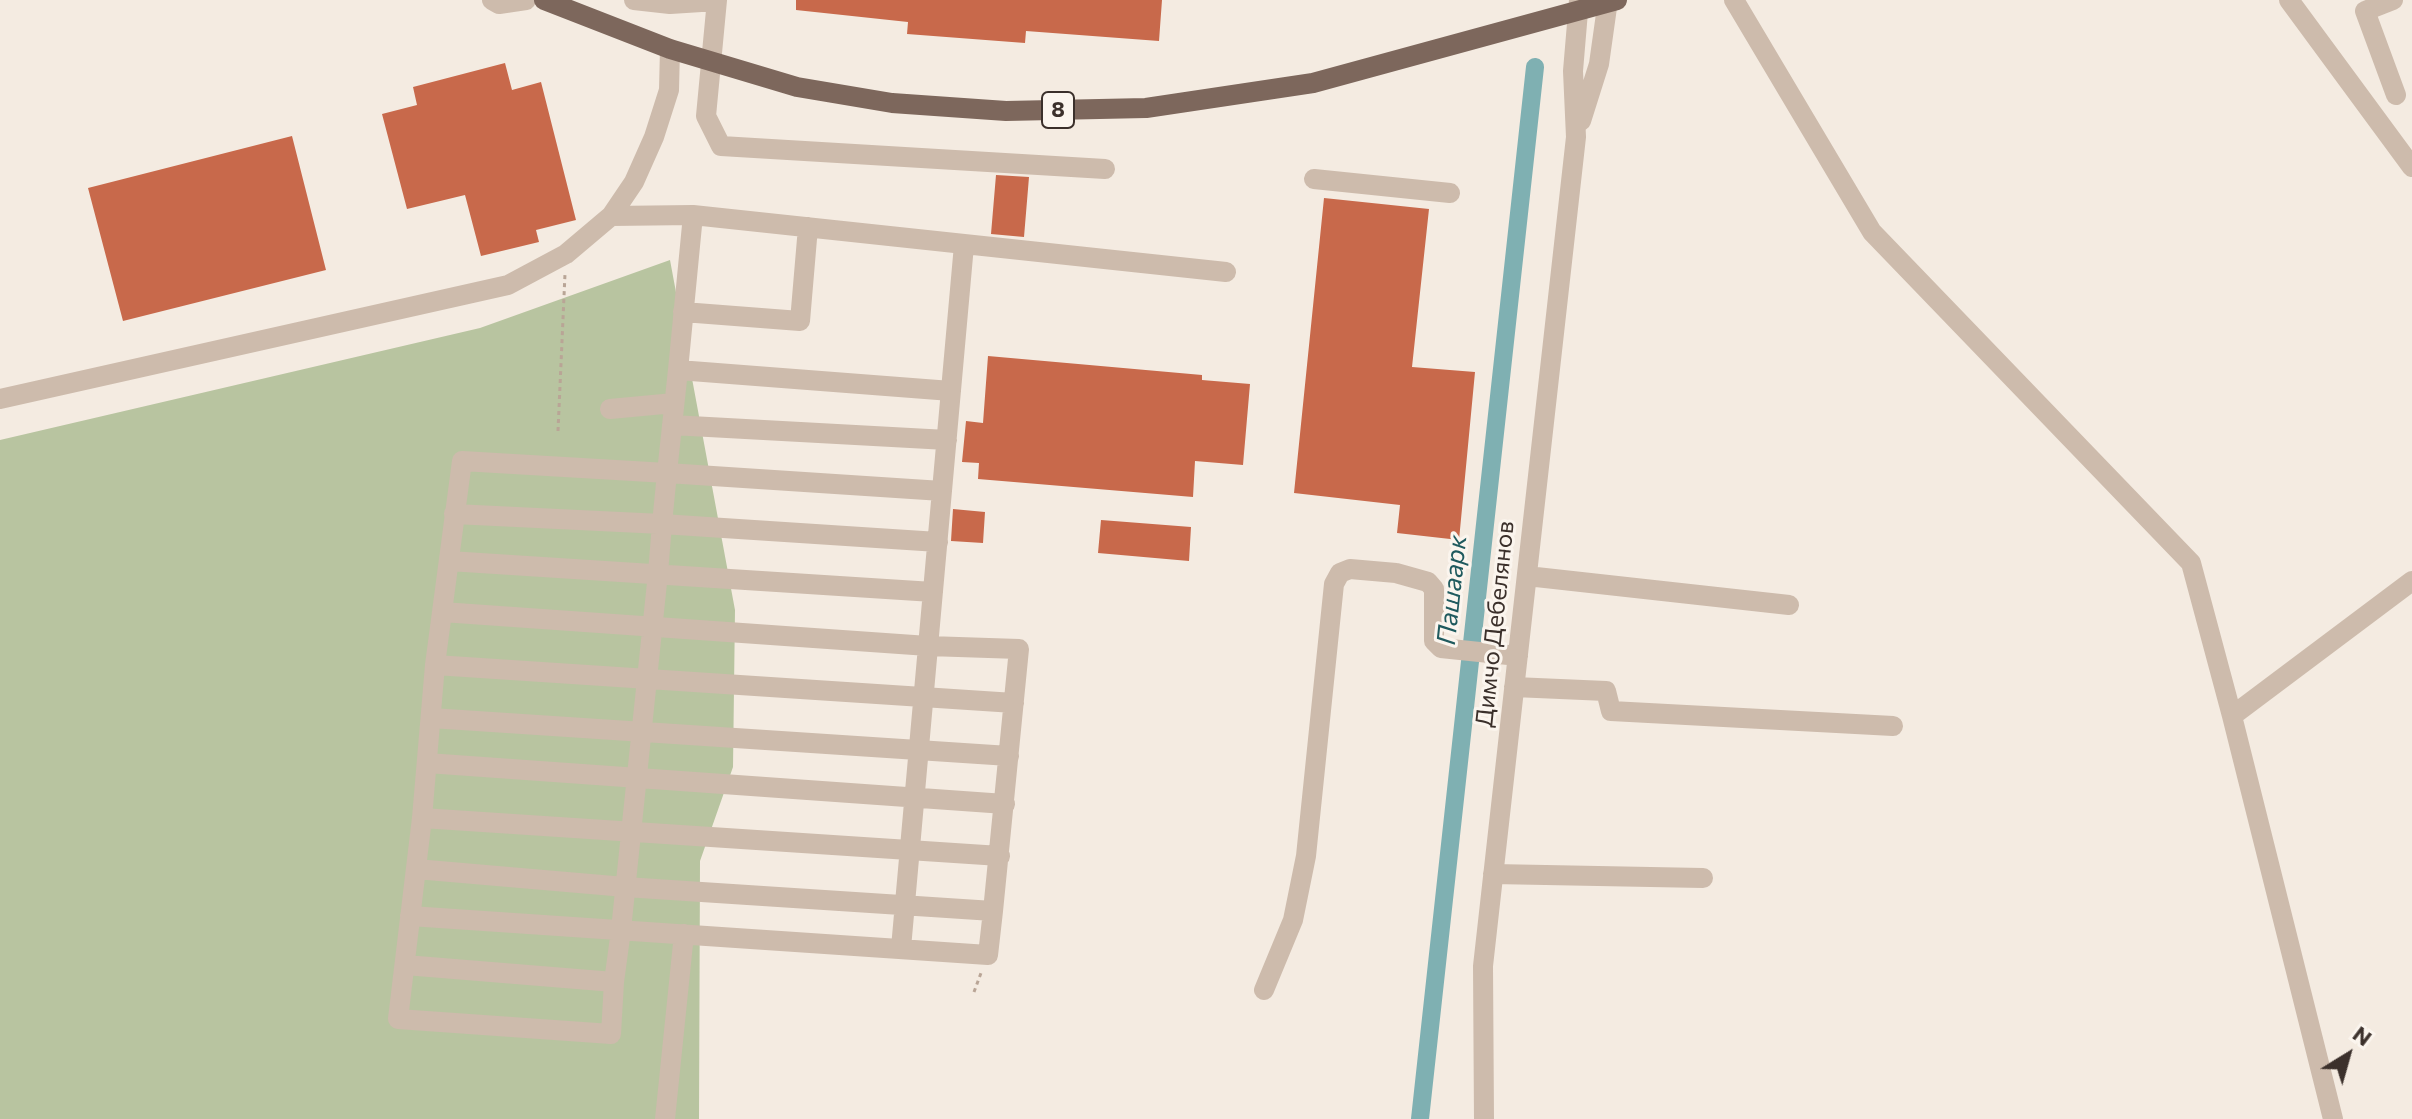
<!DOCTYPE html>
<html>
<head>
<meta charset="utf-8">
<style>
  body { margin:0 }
  #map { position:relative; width:2412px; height:1119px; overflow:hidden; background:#f4ebe1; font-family:Commissioner,sans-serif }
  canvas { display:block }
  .north { position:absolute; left:2308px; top:1015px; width:80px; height:80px; -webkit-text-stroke:6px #fbf5ee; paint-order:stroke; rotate:37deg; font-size:22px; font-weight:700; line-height:32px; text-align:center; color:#3b302b }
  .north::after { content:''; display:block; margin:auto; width:28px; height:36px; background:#3b302b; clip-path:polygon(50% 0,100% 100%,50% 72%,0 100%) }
</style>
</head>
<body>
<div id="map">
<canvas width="2412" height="1119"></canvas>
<div class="north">N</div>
</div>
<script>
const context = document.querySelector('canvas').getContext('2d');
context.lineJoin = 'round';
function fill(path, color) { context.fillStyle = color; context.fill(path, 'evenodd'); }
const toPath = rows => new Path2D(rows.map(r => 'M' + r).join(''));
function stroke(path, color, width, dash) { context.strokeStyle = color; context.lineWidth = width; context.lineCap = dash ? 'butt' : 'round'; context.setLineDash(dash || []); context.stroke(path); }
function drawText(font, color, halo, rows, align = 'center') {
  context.font = font + ' Commissioner,sans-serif'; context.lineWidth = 6; context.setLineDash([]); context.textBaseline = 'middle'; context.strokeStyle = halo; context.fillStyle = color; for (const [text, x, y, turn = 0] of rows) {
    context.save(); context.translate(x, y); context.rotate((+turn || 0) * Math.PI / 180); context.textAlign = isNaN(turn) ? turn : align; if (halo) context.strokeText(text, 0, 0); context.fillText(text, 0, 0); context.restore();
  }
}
fill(toPath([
  [670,260,735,610,733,767,700,861,699,1119,0,1119,0,440,480,328]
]), '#b8c4a0');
stroke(toPath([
  [1420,1119,1535,67]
]), '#7fb0b2', 18);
fill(toPath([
  [796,0,1162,0,1159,41,1026,31,1025,43,907,34,908,22,796,10],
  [505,63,512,90,541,82,576,220,536,230,539,242,481,256,465,195,407,209,382,114,417,105,413,87],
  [292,136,326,270,123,321,88,188],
  [996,175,1029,177,1024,237,991,234],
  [1324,198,1429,209,1412,367,1475,372,1459,540,1397,533,1400,505,1294,493],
  [988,356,1202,375,1202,380,1250,384,1243,465,1195,461,1193,497,978,479,979,463,962,462,966,421,983,423],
  [953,509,985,512,983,543,951,541],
  [1101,520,1191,527,1189,561,1098,553]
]), '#c8694b');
stroke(toPath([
  [558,431,565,274],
  [974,992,981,973]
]), '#b9a596', 3, [4, 4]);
stroke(toPath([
  [492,0,499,4,526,0],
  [634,0,670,4,717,1],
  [717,0,706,116,721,146,1105,169],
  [1734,0,1872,232,2191,563,2232,716,2333,1119],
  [2289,0,2412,167],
  [2393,0,2365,11,2396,95],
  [1581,121,1599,64,1608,0],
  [1314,179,1450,193],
  [693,215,678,370,667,473,662,524,658,573,621,930,614,982,611,1034,398,1019,422,818,435,665,462,461,667,473,942,491],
  [611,216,693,215,1226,272],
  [683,312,800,321,808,227],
  [678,370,951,391],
  [0,399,508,285,566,254,611,216,634,182,654,137,669,90,670,49],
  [610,409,674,403],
  [672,425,947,440],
  [454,514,662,524,938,542],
  [449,561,933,592],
  [1527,576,1789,605],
  [442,612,928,646,1019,649,993,911],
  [435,665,1014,703],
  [1514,687,1606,691,1611,711,1893,726],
  [2232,716,2412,581],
  [431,718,1009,756],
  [427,763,1005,804],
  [422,818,1000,856],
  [1493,874,1703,878],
  [410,916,988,955,993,911,625,887,416,869],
  [901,948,964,245],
  [405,965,614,982],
  [1264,990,1293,920,1306,856,1334,584,1340,573,1350,569,1396,573,1428,582,1434,589,1434,641,1441,648,1518,656],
  [665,1119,684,934],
  [1484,1119,1483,966,1576,137,1573,71,1579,0]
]), '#cdbbac', 20);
stroke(toPath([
  [544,0,670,49,797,87,892,103,1006,111,1146,108,1313,83,1617,0]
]), '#7d675c', 20);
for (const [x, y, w] of [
  [1058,110,32]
]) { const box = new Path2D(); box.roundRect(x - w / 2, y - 18, w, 36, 6); context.fillStyle = '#fbf5ee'; context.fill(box); stroke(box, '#3b302b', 2); }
drawText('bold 22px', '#3b302b', null, [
  ["8",1058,110]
]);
drawText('24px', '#3b302b', '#fbf5ee', [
  ["Димчо Дебелянов",1495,624,-84]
]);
drawText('italic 26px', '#1f5a5e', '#fbf5ee', [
  ["Пашаарк",1452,590,-84]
]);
</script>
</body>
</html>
